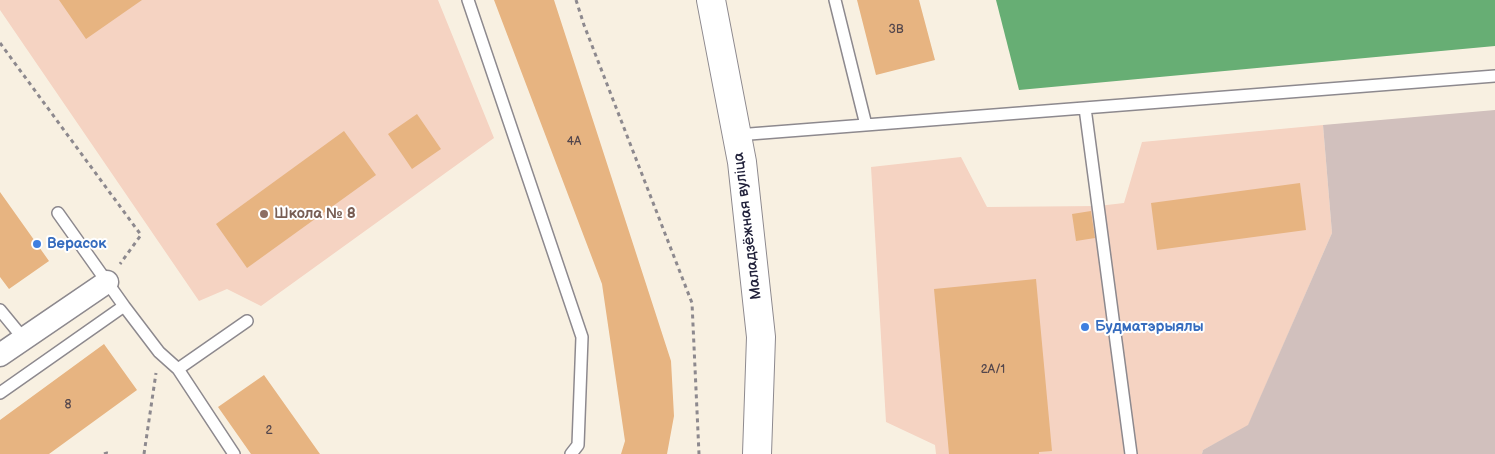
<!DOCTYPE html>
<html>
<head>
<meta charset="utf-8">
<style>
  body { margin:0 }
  canvas { display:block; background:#f8f0e1 }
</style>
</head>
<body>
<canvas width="1495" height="454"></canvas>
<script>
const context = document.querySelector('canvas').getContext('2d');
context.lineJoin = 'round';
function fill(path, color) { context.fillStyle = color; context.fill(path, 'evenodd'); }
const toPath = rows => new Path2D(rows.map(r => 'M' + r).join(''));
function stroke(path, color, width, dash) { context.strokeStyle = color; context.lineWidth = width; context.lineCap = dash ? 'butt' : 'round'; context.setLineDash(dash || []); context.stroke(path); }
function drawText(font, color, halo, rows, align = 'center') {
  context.font = font + ' "Balsamiq Sans",sans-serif'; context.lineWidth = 4; context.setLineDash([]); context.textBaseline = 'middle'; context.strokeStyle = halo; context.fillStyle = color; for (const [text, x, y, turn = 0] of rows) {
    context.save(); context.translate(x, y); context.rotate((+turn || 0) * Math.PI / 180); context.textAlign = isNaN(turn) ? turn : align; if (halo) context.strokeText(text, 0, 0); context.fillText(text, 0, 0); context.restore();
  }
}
fill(toPath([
  [0,0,438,0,494,138,261,306,227,289,199,301,0,10],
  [1323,125,1332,233,1248,426,1203,450,1202,454,936,454,935,445,886,422,871,167,961,157,987,207,1098,206,1124,203,1142,142]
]), '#f5d3c2');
fill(toPath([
  [1495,110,1495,454,1202,454,1203,450,1248,425,1332,233,1323,125]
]), '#d1c0bd');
fill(toPath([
  [996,0,1495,0,1495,46,1019,90]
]), '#67ae74');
fill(toPath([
  [59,0,142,0,86,39],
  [494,0,554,0,671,361,674,416,667,454,621,454,625,441,602,284],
  [857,0,919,0,935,60,876,75],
  [417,114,441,149,412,169,388,134],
  [344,131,376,175,247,268,216,224],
  [1300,183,1306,230,1157,250,1151,203],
  [0,192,49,261,9,289,0,277],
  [1091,211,1095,238,1076,241,1072,214],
  [1036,279,1052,451,1039,452,1039,454,949,454,934,289],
  [104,344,137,390,49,454,0,454,0,420],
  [264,375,320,454,251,454,218,407]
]), '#e7b481');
const service = toPath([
  [468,0,582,337,578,445,571,454],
  [835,0,866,125],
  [1085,108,1131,454],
  [737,135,1495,76],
  [124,306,159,352,178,369,234,454],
  [0,310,23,338],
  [178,369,247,321],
  [0,393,124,306,58,213]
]);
const minor = toPath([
  [0,355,107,282]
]);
const tertiary = toPath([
  [711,0,742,162,761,337,757,454]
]);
stroke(service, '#8d898e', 14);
stroke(minor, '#8d898e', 25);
stroke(tertiary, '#8d898e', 30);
stroke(toPath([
  [576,0,584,25,692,303,699,454],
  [0,43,141,235,120,264],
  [104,454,107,453,111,454],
  [144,454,156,373]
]), '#8d898e', 3, [4, 4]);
stroke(service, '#fff', 11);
stroke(minor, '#fff', 22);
stroke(tertiary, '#fff', 28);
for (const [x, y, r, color] of [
  [264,214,5,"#8d6e63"],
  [37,244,5,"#3f7fe0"],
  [1085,327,5,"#3f7fe0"]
]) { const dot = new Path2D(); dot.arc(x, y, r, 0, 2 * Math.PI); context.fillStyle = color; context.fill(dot); stroke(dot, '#fff', 2); }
drawText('12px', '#53464c', null, [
  ["3В",896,30],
  ["4А",574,142],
  ["2А/1",993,370],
  ["8",68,405],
  ["2",269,431]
]);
drawText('bold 15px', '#785e54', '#fff', [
  ["Школа № 8",274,214]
], 'left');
drawText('15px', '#22223b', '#fff', [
  ["Маладзёжная вуліца",748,226,-97]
]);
drawText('bold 15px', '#366cbe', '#fff', [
  ["Верасок",47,244],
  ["Будматэрыялы",1095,327]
], 'left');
</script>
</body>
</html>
